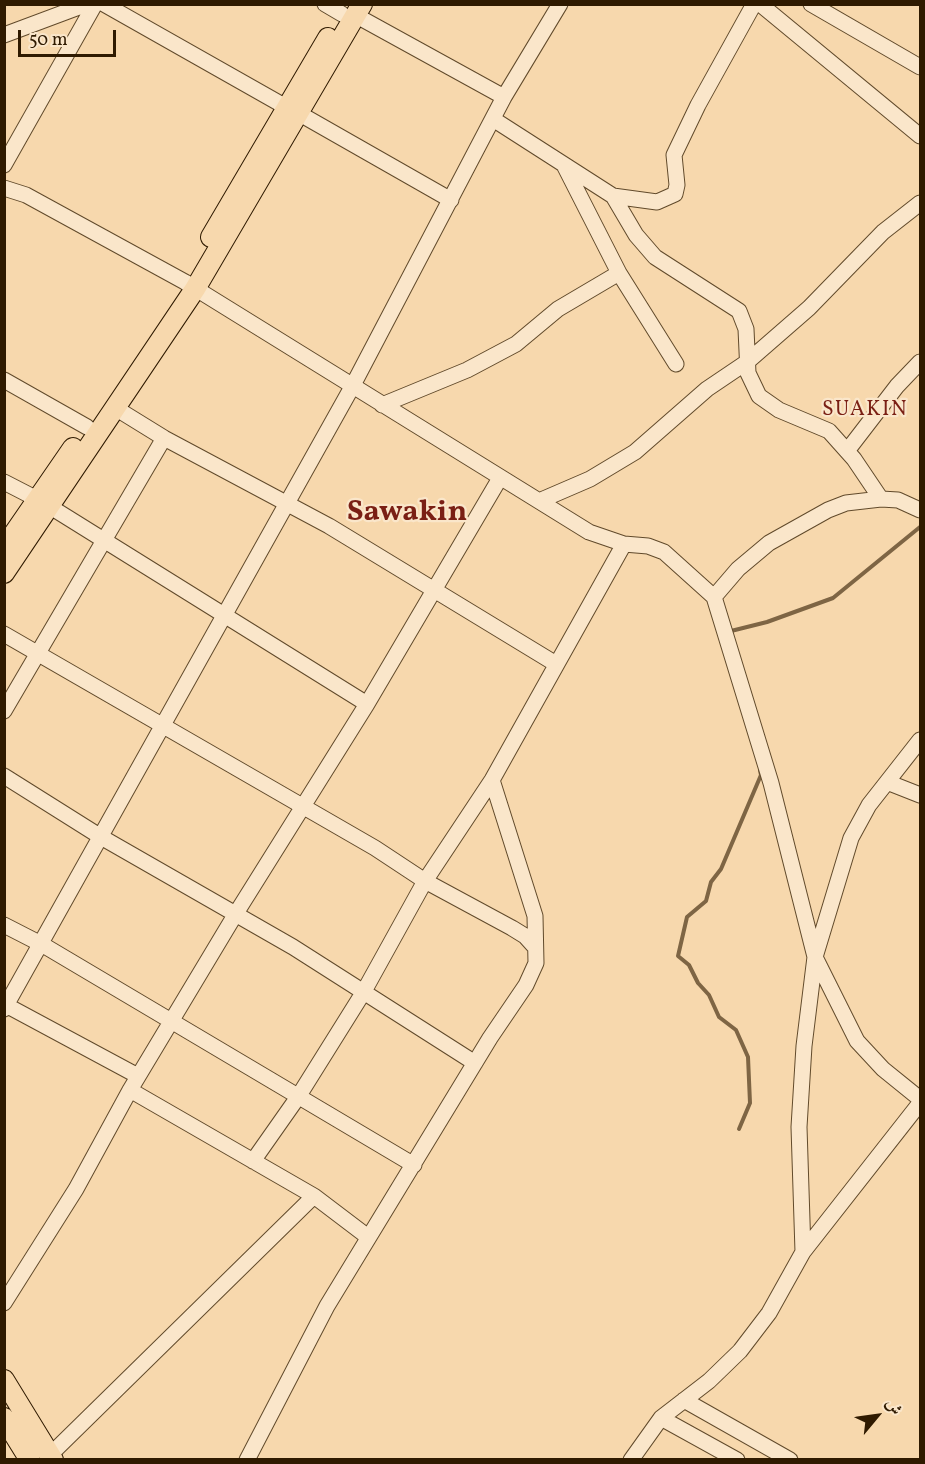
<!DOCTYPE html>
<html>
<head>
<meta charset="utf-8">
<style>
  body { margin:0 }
  #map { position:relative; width:925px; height:1464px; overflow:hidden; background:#f7d8ad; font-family:Vollkorn,Amiri,serif }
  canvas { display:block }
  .frame { position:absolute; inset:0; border:6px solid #2f1a00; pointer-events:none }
  .north { position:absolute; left:847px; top:1386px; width:60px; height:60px; -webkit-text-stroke:4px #fae6ca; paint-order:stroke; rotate:61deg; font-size:16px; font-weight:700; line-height:24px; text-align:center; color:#2f1a00 }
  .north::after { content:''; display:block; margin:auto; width:21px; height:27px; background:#2f1a00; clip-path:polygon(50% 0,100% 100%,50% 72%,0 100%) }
  .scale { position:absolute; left:18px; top:30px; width:98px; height:27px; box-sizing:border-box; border:3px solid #2f1a00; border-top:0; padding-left:8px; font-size:18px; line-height:21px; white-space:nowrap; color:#2f1a00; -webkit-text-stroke:4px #fae6ca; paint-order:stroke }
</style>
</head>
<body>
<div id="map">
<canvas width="925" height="1464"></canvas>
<div class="frame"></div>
<div class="north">ش</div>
<div class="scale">50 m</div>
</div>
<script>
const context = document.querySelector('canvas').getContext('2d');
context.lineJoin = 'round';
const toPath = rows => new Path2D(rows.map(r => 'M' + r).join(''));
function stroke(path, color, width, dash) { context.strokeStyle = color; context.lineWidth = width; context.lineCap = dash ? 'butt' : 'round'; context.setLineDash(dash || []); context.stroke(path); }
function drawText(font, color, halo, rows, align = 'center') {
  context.font = font + ' Vollkorn,serif'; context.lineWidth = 4.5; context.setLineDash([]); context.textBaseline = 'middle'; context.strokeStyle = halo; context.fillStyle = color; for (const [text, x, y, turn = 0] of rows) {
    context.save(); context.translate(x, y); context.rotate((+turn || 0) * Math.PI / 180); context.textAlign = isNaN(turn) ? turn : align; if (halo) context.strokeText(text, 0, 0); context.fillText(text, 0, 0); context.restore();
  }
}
stroke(toPath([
  [730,635,731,631,767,622,833,598,920,527],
  [739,1129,750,1103,748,1057,736,1030,719,1017,709,995,698,983,689,965,678,956,687,917,706,901,711,882,721,869,761,775,760,770]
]), '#7e6544', 4);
const minor = toPath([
  [104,4,286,107],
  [325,4,342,14],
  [760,4,920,136],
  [811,4,920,67],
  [355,15,504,97],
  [4,35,87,4],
  [300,114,451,200],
  [493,119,613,196,636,235,655,257,739,311,746,329,748,373,759,396,779,410,829,431,854,459,881,499],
  [4,165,95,4],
  [4,188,26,195,185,282,589,532,624,544,648,546,664,552,714,597,771,783,815,957,857,1041,883,1069,920,1099],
  [613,196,657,202,675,194,677,185,674,155,698,105,754,4],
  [619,273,676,364],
  [4,380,87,427],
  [382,405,467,370,516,344,558,309,619,273,565,167],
  [117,409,164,438,329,526,556,664],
  [847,451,897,386,920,362],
  [4,482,37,499],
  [539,501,590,479,635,452,707,389,747,362,809,308,883,232,920,203],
  [49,506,367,704],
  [714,597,738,569,769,543,828,510,846,503,881,499,898,500,920,510],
  [4,634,375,848,425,881,512,928,525,936,534,946],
  [4,711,164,438],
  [4,776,101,837,293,947,475,1063],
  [887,782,920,795],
  [4,925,43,945,414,1165],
  [4,1004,138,1076],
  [4,1009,352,387,504,97,560,4],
  [130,1090,314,1196,368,1237],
  [253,1161,298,1097,363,993,425,881,492,780,624,544],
  [803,1252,799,1127,804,1046,815,957,851,838,869,805,920,740],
  [4,1303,76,1189,130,1090,235,915,367,704,500,478],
  [684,1400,790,1460],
  [661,1418,737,1460],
  [50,1455,314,1196],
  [247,1460,327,1306,490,1038,526,985,536,963,535,916,492,780],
  [631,1460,661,1418,709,1381,740,1351,769,1313,803,1252,920,1103]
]);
const major = toPath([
  [211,237,328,38],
  [4,548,73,448],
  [4,573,195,289,362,4],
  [4,1380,53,1460],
  [4,1418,30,1460]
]);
stroke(minor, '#614a2b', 17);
stroke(major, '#2f1a00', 22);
stroke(minor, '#fae6ca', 15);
stroke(major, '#f7d8ad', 20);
context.letterSpacing = '1.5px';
drawText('21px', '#7a1f14', '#fae6ca', [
  ["SUAKIN",865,411]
]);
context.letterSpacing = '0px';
drawText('bold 30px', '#7a1f14', '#fae6ca', [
  ["Sawakin",407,514]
]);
</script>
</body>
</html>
